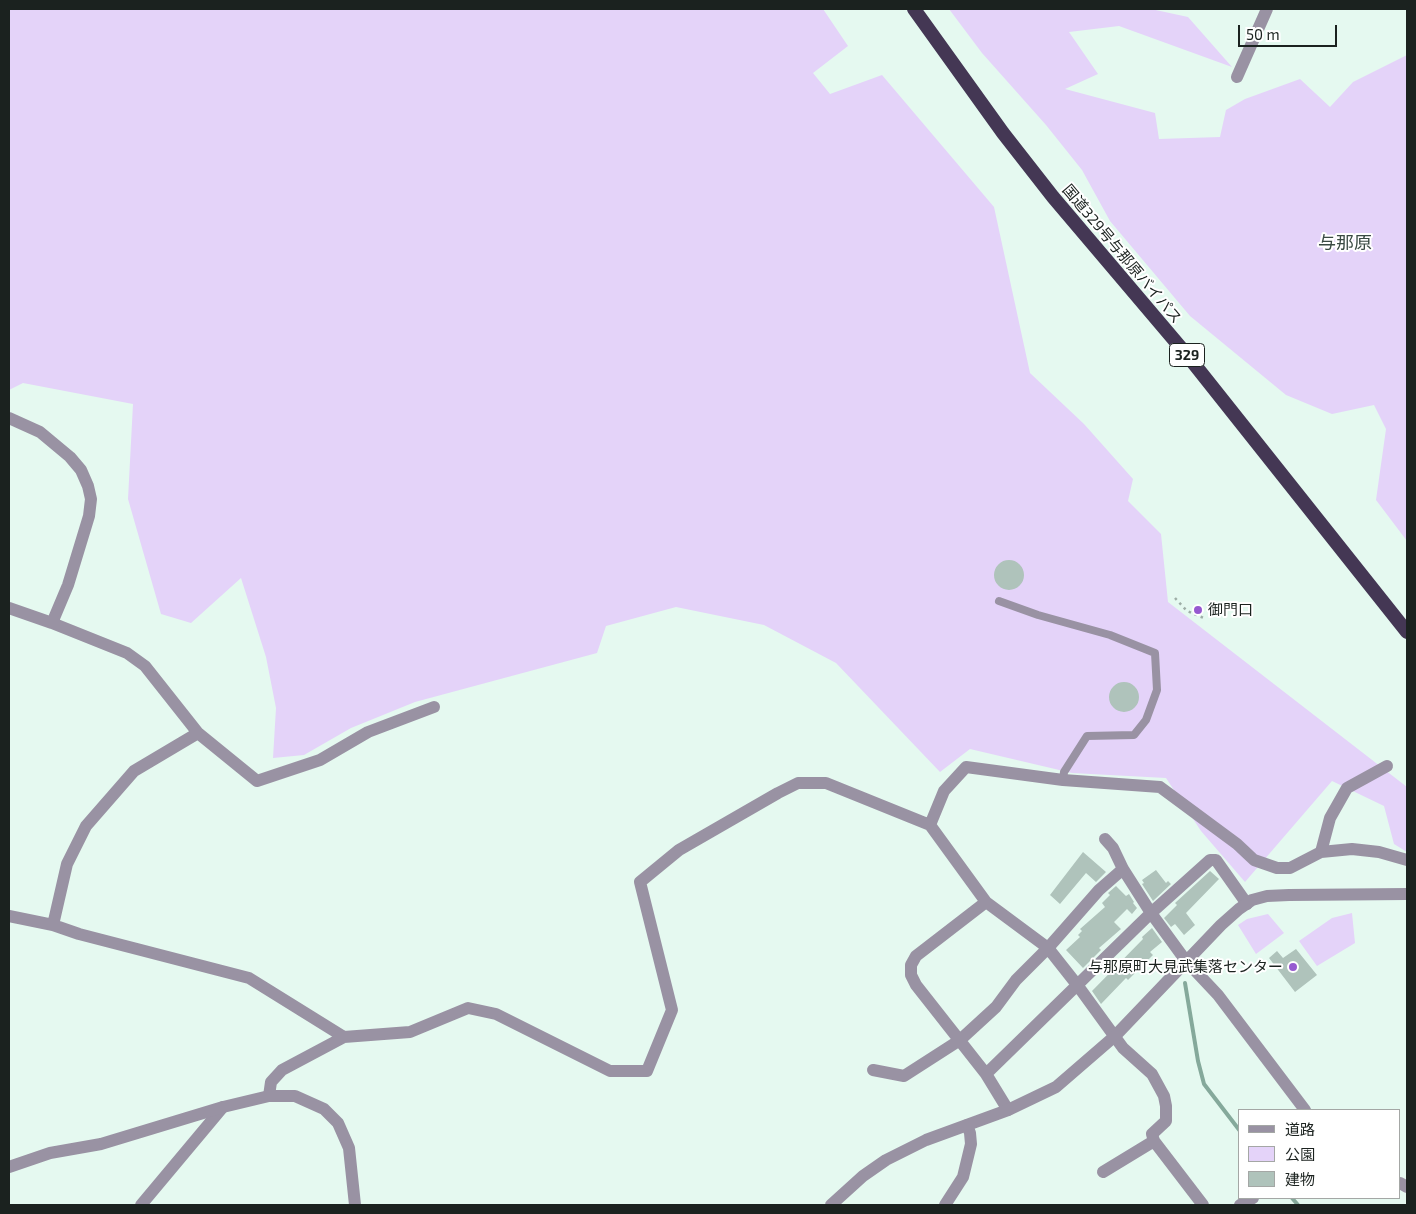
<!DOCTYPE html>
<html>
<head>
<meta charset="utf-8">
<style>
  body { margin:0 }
  #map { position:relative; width:1416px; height:1214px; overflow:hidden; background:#e5f9f0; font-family:"Exo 2","Noto Sans JP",sans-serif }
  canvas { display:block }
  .frame { position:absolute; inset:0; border:10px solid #1b221f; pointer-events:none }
  .legend { position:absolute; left:1238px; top:1109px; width:162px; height:90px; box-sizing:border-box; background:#fff; border:1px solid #a4a7a5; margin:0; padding:6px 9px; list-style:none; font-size:15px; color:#1b221f }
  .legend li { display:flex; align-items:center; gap:10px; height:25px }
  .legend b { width:25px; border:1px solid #a4a7a5 }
  .scale { position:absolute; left:1238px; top:25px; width:99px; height:22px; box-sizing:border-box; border:2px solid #1b221f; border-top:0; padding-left:6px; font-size:15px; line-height:18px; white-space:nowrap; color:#1b221f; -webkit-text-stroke:4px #fff; paint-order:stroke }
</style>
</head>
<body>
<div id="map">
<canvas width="1416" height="1214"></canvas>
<div class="frame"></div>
<ul class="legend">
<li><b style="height:6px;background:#9992a3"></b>道路</li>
<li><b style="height:14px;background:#e4d3f9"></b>公園</li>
<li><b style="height:14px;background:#afc3bb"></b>建物</li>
</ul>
<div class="scale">50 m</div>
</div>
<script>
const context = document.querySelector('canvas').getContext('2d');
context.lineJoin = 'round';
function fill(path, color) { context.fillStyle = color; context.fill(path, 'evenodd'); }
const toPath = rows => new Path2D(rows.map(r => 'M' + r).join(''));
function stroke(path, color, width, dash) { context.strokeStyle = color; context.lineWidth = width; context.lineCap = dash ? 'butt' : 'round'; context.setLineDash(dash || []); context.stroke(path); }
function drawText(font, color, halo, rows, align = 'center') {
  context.font = font + ' "Exo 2","Noto Sans JP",sans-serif'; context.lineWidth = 4; context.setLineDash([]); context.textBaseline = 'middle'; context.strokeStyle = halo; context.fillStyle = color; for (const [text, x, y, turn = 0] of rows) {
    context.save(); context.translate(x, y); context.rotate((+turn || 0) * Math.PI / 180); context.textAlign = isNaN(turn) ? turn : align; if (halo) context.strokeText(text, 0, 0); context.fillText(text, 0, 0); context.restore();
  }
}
fill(toPath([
  [9,9,823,9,848,46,813,73,830,94,882,75,994,207,1030,373,1084,424,1133,479,1128,501,1161,534,1168,602,1407,787,1407,852,1394,844,1384,806,1332,781,1245,882,1201,831,1166,778,1072,773,970,749,940,772,836,663,764,625,676,607,606,626,597,653,415,702,351,728,304,755,273,758,276,708,266,657,241,578,191,623,161,614,128,499,133,404,23,383,9,390],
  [949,9,1151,9,1188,17,1232,67,1119,26,1069,32,1098,74,1065,89,1155,113,1159,139,1220,137,1226,110,1245,99,1300,79,1330,107,1353,82,1407,55,1407,541,1376,500,1386,429,1374,405,1332,414,1286,395,1190,316,1110,221,1082,170,1046,125,982,53],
  [1352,913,1355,943,1317,966,1299,941,1332,918],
  [1268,914,1284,933,1256,954,1238,925,1247,919]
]), '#e4d3f9');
stroke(toPath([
  [1185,983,1198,1061,1204,1084,1240,1131],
  [1292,1198,1298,1205]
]), '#85a99b', 4);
fill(toPath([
  '994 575a15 15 0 1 1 30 0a15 15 0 1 1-30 0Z',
  '1109 697a15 15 0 1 1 30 0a15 15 0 1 1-30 0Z',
  [1083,852,1106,872,1096,882,1086,873,1060,904,1050,895],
  [1156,870,1166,883,1168,881,1171,884,1153,901,1142,884,1144,883,1142,880],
  [1210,871,1219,879,1186,913,1195,925,1184,935,1175,924,1171,927,1164,918,1177,905,1175,903],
  [1116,886,1126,896,1129,894,1134,902,1133,903,1137,908,1132,914,1127,909,1114,922,1121,929,1099,948,1101,950,1083,968,1066,950,1080,937,1078,935,1082,931,1080,929,1105,907,1102,903,1110,895,1108,893],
  [1152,928,1162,942,1150,952,1153,955,1128,980,1126,978,1101,1004,1092,991,1143,939,1142,937],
  [1296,949,1317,975,1295,992,1269,958,1277,951,1283,958]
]), '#afc3bb');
stroke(toPath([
  [1175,598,1187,611,1206,619]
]), '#9eaea7', 2.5, [2.5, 4]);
stroke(toPath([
  [999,601,1038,615,1110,635,1155,653,1157,690,1146,720,1134,735,1087,736,1064,772,1063,780]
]), '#9992a3', 8);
stroke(toPath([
  [1237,77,1267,9],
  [9,418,40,432,70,457,81,470,88,486,91,499,89,516,68,585,52,623],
  [9,608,52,623,127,653,145,666,198,733,257,781,320,760,368,732,434,707],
  [930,825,944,791,966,767,1063,780,1160,787,1237,844,1254,860,1277,868,1290,868,1321,852,1352,849,1379,852,1407,860],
  [1105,839,1113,848,1123,869,1151,913,1186,961,1218,995,1305,1110],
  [1321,852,1330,818,1347,788,1387,766],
  [986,902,916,956,911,965,911,975,916,985,986,1074,1008,1110],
  [9,916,53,925,79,934,249,978,344,1037],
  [53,925,67,864,86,826,134,771,198,733],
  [873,1070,904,1076,960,1040,996,1007,1016,980,1048,948,1099,890,1123,869],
  [986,1074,1151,913,1210,860,1216,860,1247,904],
  [269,1096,271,1082,282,1070,344,1037,410,1032,468,1008,496,1014,610,1071,647,1071,672,1010,640,882,679,850,778,793,798,783,826,783,930,825,986,902,1048,948,1078,986,1123,1048,1152,1074,1164,1096,1166,1106,1166,1121,1152,1134,1154,1141,1203,1205],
  [1103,1172,1154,1141],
  [1400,1183,1407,1187],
  [141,1205,223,1107],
  [945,1205,963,1177,971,1144,970,1133,967,1125],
  [1240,1205,1253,1198]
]), '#9992a3', 12);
stroke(toPath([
  [9,1167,50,1153,101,1144,223,1107,269,1096,295,1096,324,1109,338,1123,349,1148,355,1205],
  [831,1205,863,1176,886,1160,926,1140,1008,1110,1056,1087,1115,1036,1221,925,1239,909,1252,900,1267,896,1289,895,1407,894]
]), '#9992a3', 12);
stroke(toPath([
  [914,9,1003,133,1053,197,1187,355,1407,632]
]), '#443754', 14);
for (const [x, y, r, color] of [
  [1198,610,5,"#9659d0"],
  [1293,967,5,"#9659d0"]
]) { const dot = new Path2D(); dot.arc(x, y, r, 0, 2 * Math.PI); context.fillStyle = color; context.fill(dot); stroke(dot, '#fff', 2); }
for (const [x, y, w] of [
  [1187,355,35]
]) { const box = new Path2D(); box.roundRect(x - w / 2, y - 11.5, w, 23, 4); context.fillStyle = '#fff'; context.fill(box); stroke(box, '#1b221f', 1); }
drawText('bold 14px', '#1b221f', null, [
  ["329",1187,355]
]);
drawText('15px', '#1b221f', '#fff', [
  ["国道329号与那原バイパス",1122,254,50]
]);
drawText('15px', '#1b221f', '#fff', [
  ["御門口",1208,610],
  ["与那原町大見武集落センター",1283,967,"right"]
], 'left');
drawText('18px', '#3a4a44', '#fff', [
  ["与那原",1345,243]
]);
</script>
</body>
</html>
